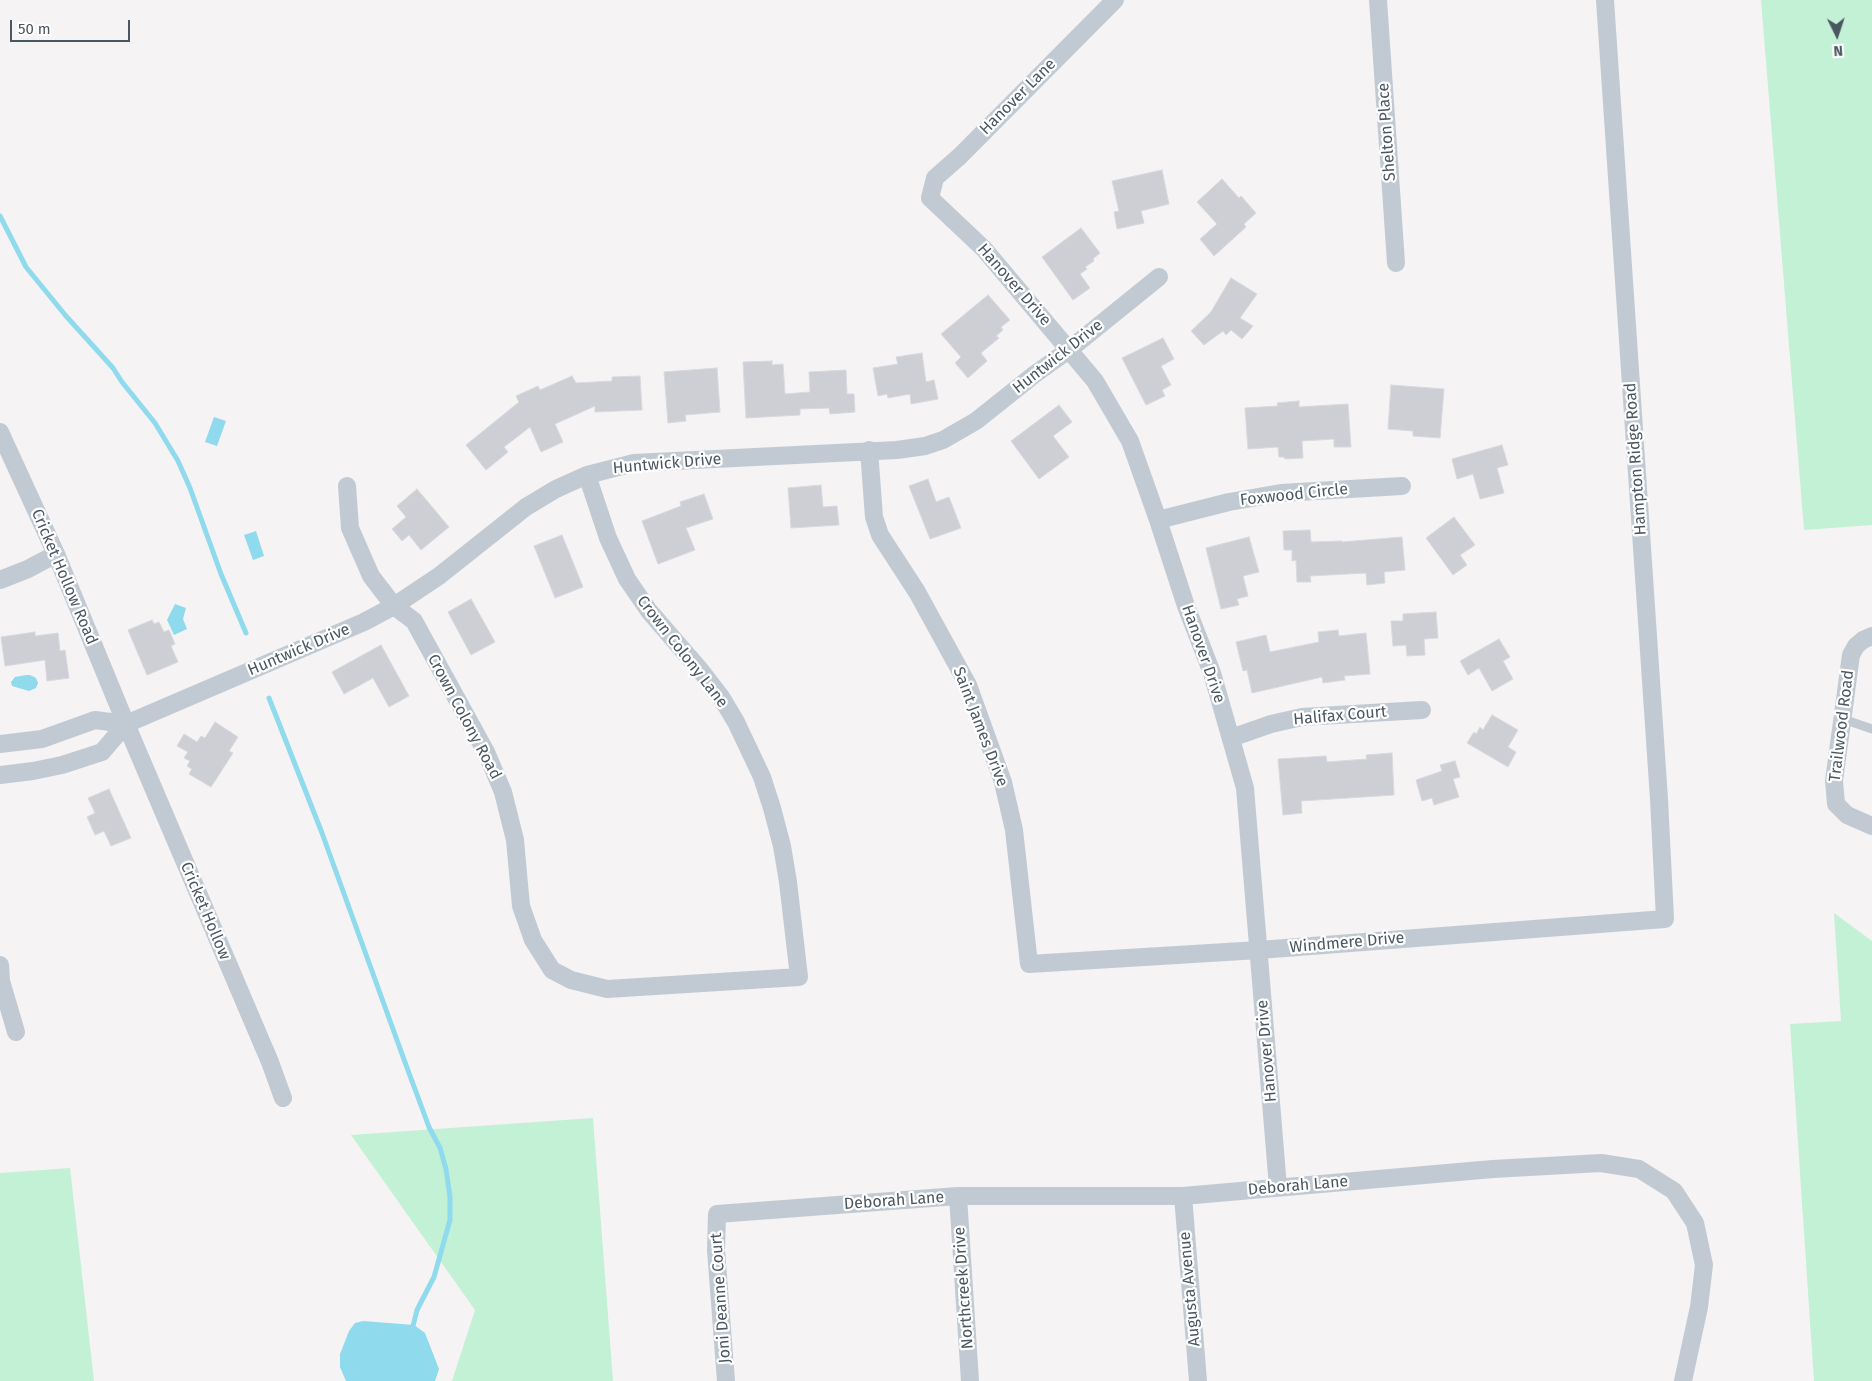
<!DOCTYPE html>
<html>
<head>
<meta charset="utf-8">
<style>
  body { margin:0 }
  #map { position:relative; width:1872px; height:1381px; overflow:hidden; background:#f5f3f3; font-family:"Fira Sans",sans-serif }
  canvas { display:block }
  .north { position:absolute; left:1812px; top:10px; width:50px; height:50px; -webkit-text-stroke:4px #fff; paint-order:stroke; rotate:176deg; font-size:14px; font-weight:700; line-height:20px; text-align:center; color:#4a5661 }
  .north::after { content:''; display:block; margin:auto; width:18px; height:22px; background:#4a5661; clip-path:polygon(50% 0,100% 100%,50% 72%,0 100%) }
  .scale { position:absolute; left:10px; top:20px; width:120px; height:22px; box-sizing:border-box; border:2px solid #4a5661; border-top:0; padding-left:6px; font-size:15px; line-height:18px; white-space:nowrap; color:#4a5661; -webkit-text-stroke:4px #fff; paint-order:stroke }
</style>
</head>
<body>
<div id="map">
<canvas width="1872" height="1381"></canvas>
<div class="north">N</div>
<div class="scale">50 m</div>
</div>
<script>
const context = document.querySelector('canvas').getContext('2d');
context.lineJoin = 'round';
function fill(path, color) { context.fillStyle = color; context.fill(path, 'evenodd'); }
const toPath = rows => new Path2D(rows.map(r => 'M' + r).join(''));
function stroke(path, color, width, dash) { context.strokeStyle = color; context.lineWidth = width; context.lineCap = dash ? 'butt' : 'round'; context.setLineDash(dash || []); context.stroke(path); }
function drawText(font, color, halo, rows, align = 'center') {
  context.font = font + ' "Fira Sans",sans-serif'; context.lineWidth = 4.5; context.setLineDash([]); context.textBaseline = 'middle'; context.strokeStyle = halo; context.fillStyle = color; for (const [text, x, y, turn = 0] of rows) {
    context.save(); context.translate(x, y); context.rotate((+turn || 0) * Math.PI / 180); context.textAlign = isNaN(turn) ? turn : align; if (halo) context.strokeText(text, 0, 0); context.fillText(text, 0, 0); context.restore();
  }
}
fill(toPath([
  [1761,0,1872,0,1872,525,1804,530],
  [1834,913,1872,941,1872,1381,1814,1381,1790,1024,1841,1021],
  [593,1118,613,1381,452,1381,475,1310,351,1135],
  [70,1168,94,1381,0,1381,0,1173]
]), '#c3f1d5');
fill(toPath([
  [214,417,226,421,217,446,205,442],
  [256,531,264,556,253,560,244,535],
  [175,604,186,608,183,619,187,629,174,635,167,620],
  [26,675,30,675,36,678,38,683,36,688,29,691,12,686,11,682,15,677],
  [363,1321,414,1325,425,1333,439,1369,435,1381,346,1381,340,1367,340,1354,349,1331,355,1323]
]), '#90daee');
stroke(toPath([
  [0,216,26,267,66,316,113,368,122,382,155,423,178,461,190,488,221,574,246,633],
  [269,698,322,833,406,1065,429,1127,440,1148,446,1169,450,1197,450,1220,434,1277,417,1310,412,1330]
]), '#90daee', 5);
const building = toPath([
  [1162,170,1169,204,1141,211,1144,223,1117,229,1114,212,1119,211,1112,181,1162,170],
  [1222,179,1239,198,1241,196,1256,213,1244,224,1246,227,1214,256,1200,239,1217,224,1197,202,1222,179],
  [1081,228,1100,253,1093,259,1094,261,1085,267,1087,269,1080,274,1090,288,1073,300,1042,257,1081,228],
  [1231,278,1257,294,1240,318,1253,326,1242,339,1231,330,1226,335,1223,331,1204,345,1191,331,1211,312,1231,278],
  [988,295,1010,320,1001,327,1003,330,996,336,999,338,981,353,987,361,968,378,955,363,961,357,941,334,988,295],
  [1163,338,1174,359,1161,366,1171,385,1162,390,1165,396,1146,405,1122,358,1163,338],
  [922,353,926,382,934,380,938,399,911,404,910,394,888,398,887,394,878,396,873,368,898,364,896,357,922,353],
  [772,361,772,365,783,364,785,394,810,392,809,372,846,370,847,394,854,394,855,412,830,414,829,408,800,409,800,415,746,418,743,362,772,361],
  [717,368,720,412,685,415,686,421,668,423,664,372,717,368],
  [572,376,576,383,612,381,612,377,640,376,642,410,595,412,595,406,555,424,563,442,541,452,530,427,504,447,508,452,486,470,466,445,519,402,516,396,538,386,540,390,572,376],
  [1391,385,1444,389,1440,438,1413,436,1413,431,1388,429,1391,385],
  [1299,401,1299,407,1348,404,1351,447,1334,447,1334,439,1302,441,1303,458,1285,459,1284,457,1279,457,1278,447,1248,449,1245,408,1278,406,1277,403,1299,401],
  [1059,405,1072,422,1053,436,1069,457,1039,479,1011,441,1059,405],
  [1502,445,1508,465,1497,468,1504,493,1480,499,1473,474,1457,479,1452,459,1502,445],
  [928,479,936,502,949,497,961,528,930,539,909,486,928,479],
  [821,485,823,507,837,506,839,525,791,528,788,488,821,485],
  [417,489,449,527,421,550,409,535,402,541,392,529,406,517,397,506,417,489],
  [704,494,713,519,686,528,695,550,658,564,642,521,681,506,680,502,704,494],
  [1454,517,1475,545,1460,555,1467,565,1453,575,1426,538,1454,517],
  [1310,530,1311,542,1342,541,1342,542,1402,537,1405,570,1384,572,1385,583,1367,585,1366,573,1310,576,1311,582,1297,582,1296,560,1292,561,1292,550,1284,550,1283,531,1310,530],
  [562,535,583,587,555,598,534,546,562,535],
  [1249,537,1259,572,1243,576,1248,596,1237,599,1239,605,1221,609,1206,548,1249,537],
  [471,599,495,642,471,655,448,612,471,599],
  [1436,612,1438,638,1424,639,1425,655,1407,656,1406,645,1393,646,1391,621,1403,621,1403,614,1436,612],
  [152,620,154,624,159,622,164,632,169,630,175,644,171,646,178,662,147,675,128,630,152,620],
  [1338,630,1339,636,1366,633,1370,674,1344,676,1345,680,1323,683,1322,677,1252,693,1247,670,1243,671,1236,642,1266,635,1270,652,1319,642,1318,632,1338,630],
  [35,632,35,636,58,633,60,651,65,650,69,678,47,681,45,660,5,666,1,637,35,632],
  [1499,639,1510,657,1503,661,1513,679,1492,691,1479,668,1468,675,1460,661,1499,639],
  [381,645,409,696,389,707,373,678,344,694,332,672,381,645],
  [1492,715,1518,730,1508,747,1516,752,1508,767,1467,743,1474,732,1476,734,1480,727,1483,730,1492,715],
  [215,722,238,737,229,751,233,753,211,787,189,774,192,769,187,766,190,761,184,758,188,752,177,746,184,734,197,742,201,736,205,738,215,722],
  [1392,753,1394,795,1301,801,1302,813,1283,815,1278,759,1326,756,1327,762,1367,759,1366,755,1392,753],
  [1455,761,1460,777,1453,779,1459,797,1434,805,1432,798,1422,801,1416,780,1442,771,1440,765,1455,761],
  [109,789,131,838,111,846,104,831,95,835,87,817,95,813,88,798,109,789]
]);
fill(building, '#cdcfd5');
stroke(building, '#d7d9de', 1);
stroke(toPath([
  [1843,719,1872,729]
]), '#c1cad2', 9);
stroke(toPath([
  [1115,0,960,156,935,178,930,198,984,249,1095,381,1130,441,1158,520,1186,606,1212,673,1245,788,1278,1187],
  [1378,0,1396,263],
  [0,432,56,554,126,724,270,1062,283,1098],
  [869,450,874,517,880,535,917,592,968,685,1003,782,1014,830,1029,964,1259,950,1665,919,1659,799,1605,0],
  [347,486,350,528,371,576,394,606,414,621,486,752,503,792,515,840,521,906,533,940,552,970,571,980,607,989,799,977,788,882,782,846,772,808,762,777,736,722,721,697,701,671,649,611,627,579,608,538,587,475],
  [1158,520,1229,502,1281,493,1402,486],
  [0,580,28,569,56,554],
  [1872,636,1863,640,1856,646,1851,655,1834,781,1836,804,1847,815,1872,826],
  [1231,738,1271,724,1302,717,1422,710],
  [0,744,42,739,95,720,126,724],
  [0,775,33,771,62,765,102,752,126,724,364,622,394,606,439,576,526,507,556,489,587,475,634,463,897,450,925,446,943,440,976,421,1035,374,1070,349,1159,277],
  [0,965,1,981,16,1032],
  [958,1196,970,1381],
  [1183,1196,1198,1381],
  [726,1381,716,1250,717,1214,958,1196,1183,1196,1493,1169,1601,1163,1639,1169,1674,1191,1695,1223,1704,1265,1699,1307,1683,1381]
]), '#c1cad2', 18);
drawText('16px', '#4a5661', '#fff', [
  ["Hanover Lane",1018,97,-45],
  ["Shelton Place",1387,132,-94],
  ["Hanover Drive",1014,285,49],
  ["Huntwick Drive",1058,357,-38],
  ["Hampton Ridge Road",1636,459,-94],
  ["Huntwick Drive",667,464,-5],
  ["Foxwood Circle",1294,495,-6],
  ["Cricket Hollow Road",64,577,67],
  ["Huntwick Drive",299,650,-23],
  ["Crown Colony Lane",682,652,52],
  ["Hanover Drive",1203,654,71],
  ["Halifax Court",1340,716,-5],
  ["Crown Colony Road",464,717,62],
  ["Trailwood Road",1842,726,-83],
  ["Saint James Drive",980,727,69],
  ["Cricket Hollow",205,911,67],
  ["Windmere Drive",1347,943,-5],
  ["Hanover Drive",1267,1051,-95],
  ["Deborah Lane",1298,1186,-5],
  ["Deborah Lane",894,1201,-4],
  ["Northcreek Drive",964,1288,-94],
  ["Augusta Avenue",1190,1289,-95],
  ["Joni Deanne Court",721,1298,-94]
]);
</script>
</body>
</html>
